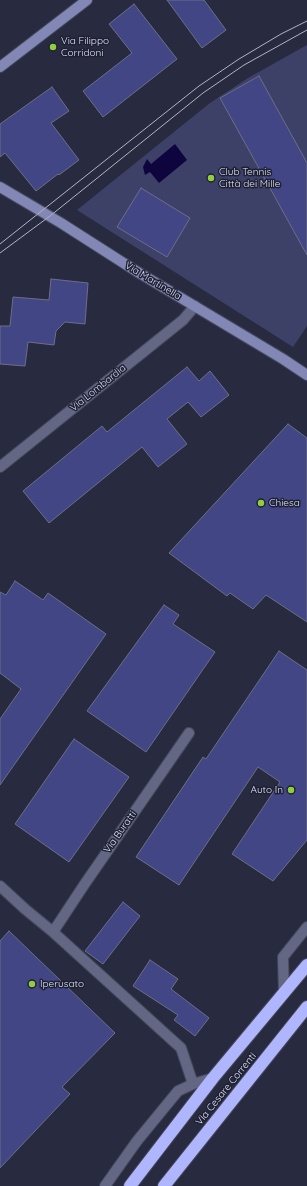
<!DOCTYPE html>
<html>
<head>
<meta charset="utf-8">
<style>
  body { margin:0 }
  canvas { display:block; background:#282a3f }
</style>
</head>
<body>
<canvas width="307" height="1186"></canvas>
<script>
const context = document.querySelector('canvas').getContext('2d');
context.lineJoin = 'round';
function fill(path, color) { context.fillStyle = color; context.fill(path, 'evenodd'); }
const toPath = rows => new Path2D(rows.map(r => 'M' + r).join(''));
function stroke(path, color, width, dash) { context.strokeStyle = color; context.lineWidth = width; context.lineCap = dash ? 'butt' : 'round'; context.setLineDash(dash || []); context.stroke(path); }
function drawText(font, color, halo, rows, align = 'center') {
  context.font = font + ' Quicksand,sans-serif'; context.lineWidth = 3; context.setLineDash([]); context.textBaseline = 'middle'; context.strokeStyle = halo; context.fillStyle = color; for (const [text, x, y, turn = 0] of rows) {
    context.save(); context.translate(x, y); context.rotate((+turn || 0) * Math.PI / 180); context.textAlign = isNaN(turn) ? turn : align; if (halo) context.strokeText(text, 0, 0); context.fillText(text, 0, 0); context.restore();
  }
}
fill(toPath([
  [307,45,307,326,293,347,77,210,210,103,248,78]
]), '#3e4167');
fill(toPath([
  [175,144,187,160,159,183,150,172,145,175,143,167,147,159,151,164]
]), '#0e043e');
const building = toPath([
  [167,0,204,0,226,30,202,48,167,0],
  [134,4,177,59,103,117,83,91,132,53,109,24,134,4],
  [259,76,307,163,307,255,220,98,259,76],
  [52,87,69,111,51,123,79,160,59,175,58,174,36,191,5,153,0,157,0,124,52,87],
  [141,188,190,218,167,257,117,227,141,188],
  [51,279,88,283,85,324,65,322,56,331,54,345,28,342,25,366,0,364,0,326,10,326,13,297,49,300,51,279],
  [187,367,199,381,210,371,229,395,201,417,188,402,167,419,187,444,158,467,142,447,49,523,23,491,102,426,107,432,187,367],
  [288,424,307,438,307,622,266,595,253,609,230,593,227,596,169,553,288,424],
  [15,581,43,600,48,593,106,634,0,785,0,719,21,689,0,673,0,592,6,595,15,581],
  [164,605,179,615,173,624,215,652,146,752,87,711,164,605],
  [279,651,307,670,307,840,273,881,232,854,280,782,258,767,179,885,136,857,203,757,206,759,279,651],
  [74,739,129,777,69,862,15,824,74,739],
  [123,902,140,916,103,964,85,951,123,902],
  [9,931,115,1033,62,1087,70,1094,0,1168,0,941,9,931],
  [150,960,178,979,171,989,209,1018,195,1036,174,1020,178,1015,133,986,150,960]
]);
fill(building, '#434684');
stroke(building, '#6b6e87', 1);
const street = toPath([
  [0,467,183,320,195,306],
  [0,886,25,909,53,932,181,1048,193,1084],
  [53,932,84,885,189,733],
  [284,993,283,957,307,927],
  [105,1186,137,1141,178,1091,193,1084,213,1078]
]);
const secondary = toPath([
  [0,67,87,0],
  [0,187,61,223,136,271,283,359,307,375]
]);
const highway = toPath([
  [130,1186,213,1078,307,965],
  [164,1186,307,1007]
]);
stroke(street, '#45475b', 12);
stroke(secondary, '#45475b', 12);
stroke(highway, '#45475b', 14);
stroke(street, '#636784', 10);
stroke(secondary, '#8287b5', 10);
stroke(highway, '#afb6fe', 12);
stroke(toPath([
  [0,244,199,86,239,59,281,34,307,21],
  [0,253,50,216,203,93,244,65,307,30]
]), '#b1b3c2', 1);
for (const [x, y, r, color] of [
  [53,47,4,"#92cd3e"],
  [211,178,4,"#92cd3e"],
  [261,503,4,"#92cd3e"],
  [291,790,4,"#92cd3e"],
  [32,984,4,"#92cd3e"]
]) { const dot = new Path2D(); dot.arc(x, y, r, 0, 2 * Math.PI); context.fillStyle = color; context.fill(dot); stroke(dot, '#1e2035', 1.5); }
drawText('10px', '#dee0ee', '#1e2035', [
  ["Via Filippo",61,41],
  ["Corridoni",61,53],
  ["Club Tennis",219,172],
  ["Città dei Mille",219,184],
  ["Chiesa",269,503],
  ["Auto In",283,790,"right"],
  ["Iperusato",40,984]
], 'left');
drawText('10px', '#dee0ee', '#1e2035', [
  ["Via Martinella",153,281,31],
  ["Via Lombardia",98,388,-39],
  ["Via Buratti",120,832,-55],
  ["Via Cesare Correnti",226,1089,-51]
]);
</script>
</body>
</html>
